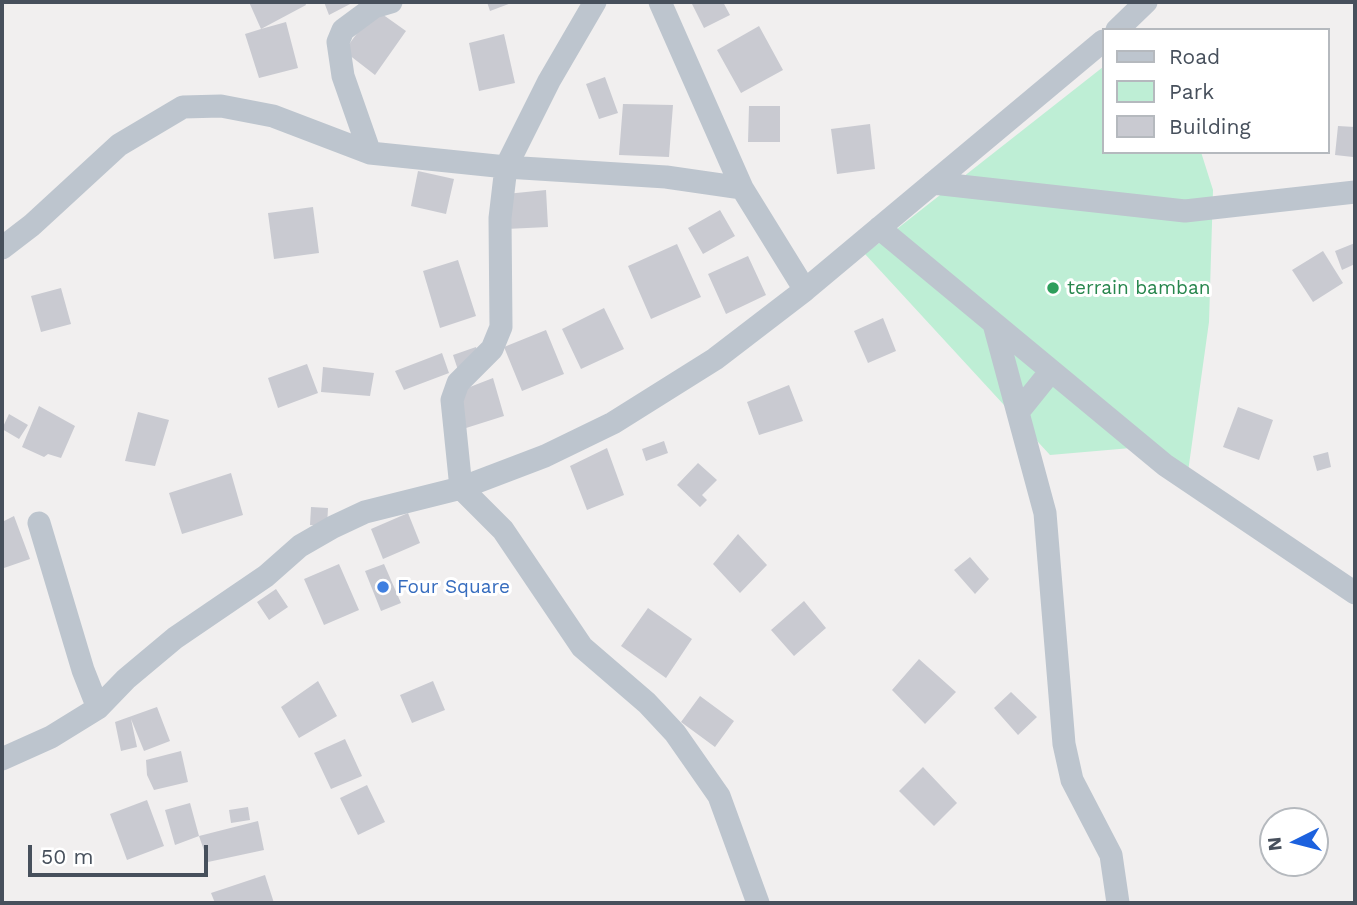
<!DOCTYPE html>
<html>
<head>
<meta charset="utf-8">
<style>
  body { margin:0 }
  #map { position:relative; width:1357px; height:905px; overflow:hidden; background:#f1efef; font-family:"Work Sans",sans-serif }
  canvas { display:block }
  .frame { position:absolute; inset:0; border:4px solid #47505c; pointer-events:none }
  .legend { position:absolute; left:1102px; top:28px; width:228px; height:126px; box-sizing:border-box; background:#fff; border:2px solid #b5b9be; margin:0; padding:9px 12px; list-style:none; font-size:21px; color:#47505c }
  .legend li { display:flex; align-items:center; gap:14px; height:35px }
  .legend b { width:35px; border:2px solid #b5b9be }
  .north { position:absolute; left:1259px; top:807px; width:70px; height:70px; box-sizing:border-box; background:#fff; border:2px solid #b5b9be; border-radius:50%; rotate:264deg; font-size:19px; font-weight:700; line-height:28px; text-align:center; color:#47505c }
  .north::after { content:''; display:block; margin:auto; width:24px; height:32px; background:#1c61de; clip-path:polygon(50% 0,100% 100%,50% 72%,0 100%) }
  .scale { position:absolute; left:28px; top:845px; width:180px; height:32px; box-sizing:border-box; border:4px solid #47505c; border-top:0; padding-left:9px; font-size:21px; line-height:24px; white-space:nowrap; color:#47505c; -webkit-text-stroke:5px #fff; paint-order:stroke }
</style>
</head>
<body>
<div id="map">
<canvas width="1357" height="905"></canvas>
<div class="frame"></div>
<ul class="legend">
<li><b style="height:9px;background:#bdc5ce"></b>Road</li>
<li><b style="height:19px;background:#beeed5"></b>Park</li>
<li><b style="height:19px;background:#c9cad1"></b>Building</li>
</ul>
<div class="north">N</div>
<div class="scale">50 m</div>
</div>
<script>
const context = document.querySelector('canvas').getContext('2d');
context.lineJoin = 'round';
function fill(path, color) { context.fillStyle = color; context.fill(path, 'evenodd'); }
const toPath = rows => new Path2D(rows.map(r => 'M' + r).join(''));
function stroke(path, color, width, dash) { context.strokeStyle = color; context.lineWidth = width; context.lineCap = dash ? 'butt' : 'round'; context.setLineDash(dash || []); context.stroke(path); }
function drawText(font, color, halo, rows, align = 'center') {
  context.font = font + ' "Work Sans",sans-serif'; context.lineWidth = 6; context.setLineDash([]); context.textBaseline = 'middle'; context.strokeStyle = halo; context.fillStyle = color; for (const [text, x, y, turn = 0] of rows) {
    context.save(); context.translate(x, y); context.rotate((+turn || 0) * Math.PI / 180); context.textAlign = isNaN(turn) ? turn : align; if (halo) context.strokeText(text, 0, 0); context.fillText(text, 0, 0); context.restore();
  }
}
fill(toPath([
  [1103,67,1103,152,1201,152,1213,190,1209,322,1186,486,1131,448,1050,455,865,254]
]), '#beeed5');
fill(toPath([
  [249,2,305,2,306,5,261,29,286,22,298,68,259,78,245,34,261,29],
  [324,2,354,2,329,15],
  [487,2,514,2,490,11],
  [691,2,723,2,730,15,704,28],
  [375,9,406,31,375,75,344,51],
  [759,26,783,70,741,93,717,50],
  [504,34,515,83,479,91,469,43],
  [605,77,618,113,599,119,586,84],
  [623,104,673,105,669,157,619,155],
  [749,106,780,106,780,142,748,142],
  [870,124,875,169,837,174,831,129],
  [1338,126,1355,127,1353,157,1335,155],
  [418,171,454,179,446,214,411,206],
  [546,190,548,227,506,229,506,194],
  [313,207,319,253,274,259,268,213],
  [720,210,735,236,703,254,688,228],
  [1355,243,1355,264,1342,270,1335,251],
  [677,244,701,297,651,319,628,266],
  [1323,251,1343,283,1313,302,1292,270],
  [748,256,766,295,726,314,708,274],
  [458,260,476,316,440,328,423,271],
  [61,288,71,324,41,332,31,296],
  [604,308,624,349,581,369,562,329],
  [883,318,896,351,868,363,854,331],
  [546,330,564,374,522,391,504,347],
  [476,347,481,361,458,370,453,355],
  [442,353,449,373,404,390,395,371],
  [307,364,318,393,278,408,268,378],
  [323,367,374,373,370,396,321,392],
  [493,378,504,416,466,428,457,392],
  [789,385,803,421,759,435,747,402],
  [39,406,75,426,61,458,48,454,44,457,22,447],
  [1238,407,1273,420,1259,460,1223,447],
  [138,412,169,420,155,466,125,461],
  [9,414,28,425,19,439,2,429],
  [664,441,668,453,646,461,642,449],
  [607,448,624,495,587,510,570,466],
  [1328,452,1331,467,1317,471,1313,456],
  [698,463,717,480,702,495,707,500,700,507,677,485],
  [231,473,243,515,182,534,169,493],
  [311,507,328,508,327,526,310,525],
  [408,513,420,543,383,559,371,529],
  [14,516,30,559,4,568,2,522],
  [738,534,767,565,740,593,713,564],
  [970,557,989,579,975,594,954,570],
  [339,564,359,610,324,625,304,579],
  [384,564,401,603,381,611,365,571],
  [276,589,288,607,269,620,257,602],
  [804,601,826,628,794,656,771,630],
  [648,608,692,639,666,678,621,646],
  [919,659,956,692,925,724,892,690],
  [318,681,337,716,299,738,281,707],
  [433,681,445,710,412,723,400,695],
  [1011,692,1037,717,1018,735,994,708],
  [700,696,734,721,715,747,681,722],
  [157,707,170,741,144,751,131,719,137,747,121,751,115,722],
  [345,739,362,776,331,789,314,753],
  [181,751,188,782,154,790,147,775,146,760],
  [923,767,957,803,934,826,899,791],
  [367,785,385,822,358,835,340,798],
  [147,800,164,846,127,860,110,814],
  [190,803,199,836,175,845,165,810],
  [248,807,250,820,231,823,229,810],
  [258,821,264,850,208,862,199,836],
  [265,875,274,903,215,903,211,893]
]), '#c9cad1');
stroke(toPath([
  [595,2,549,81,506,167,500,218,501,327,492,349,458,383,452,400,461,488,503,530,582,647,647,703,675,733,719,796,758,903],
  [660,2,742,188,805,290],
  [1117,30,1146,2],
  [370,153,343,76,338,42,343,30,374,7,391,2],
  [933,183,1185,211,1355,192],
  [879,228,1165,465,1355,593],
  [2,248,32,225,119,145,183,107,221,106,273,116,370,153,506,167,666,177,742,188],
  [994,324,1045,513,1064,744,1072,780,1111,855,1118,903],
  [1018,412,1051,371],
  [39,523,83,670,98,708],
  [2,759,51,737,98,708,126,679,175,638,266,576,300,546,333,527,365,512,461,488,545,456,613,423,715,359,805,290,1103,41]
]), '#bdc5ce', 23);
for (const [x, y, r, color] of [
  [1053,288,7,"#2e9e5b"],
  [383,587,7,"#3f7fe0"]
]) { const dot = new Path2D(); dot.arc(x, y, r, 0, 2 * Math.PI); context.fillStyle = color; context.fill(dot); stroke(dot, '#fff', 2.5); }
drawText('19px', '#27864d', '#fff', [
  ["terrain bamban",1067,288]
], 'left');
drawText('19px', '#366cbe', '#fff', [
  ["Four Square",397,587]
], 'left');
</script>
</body>
</html>
